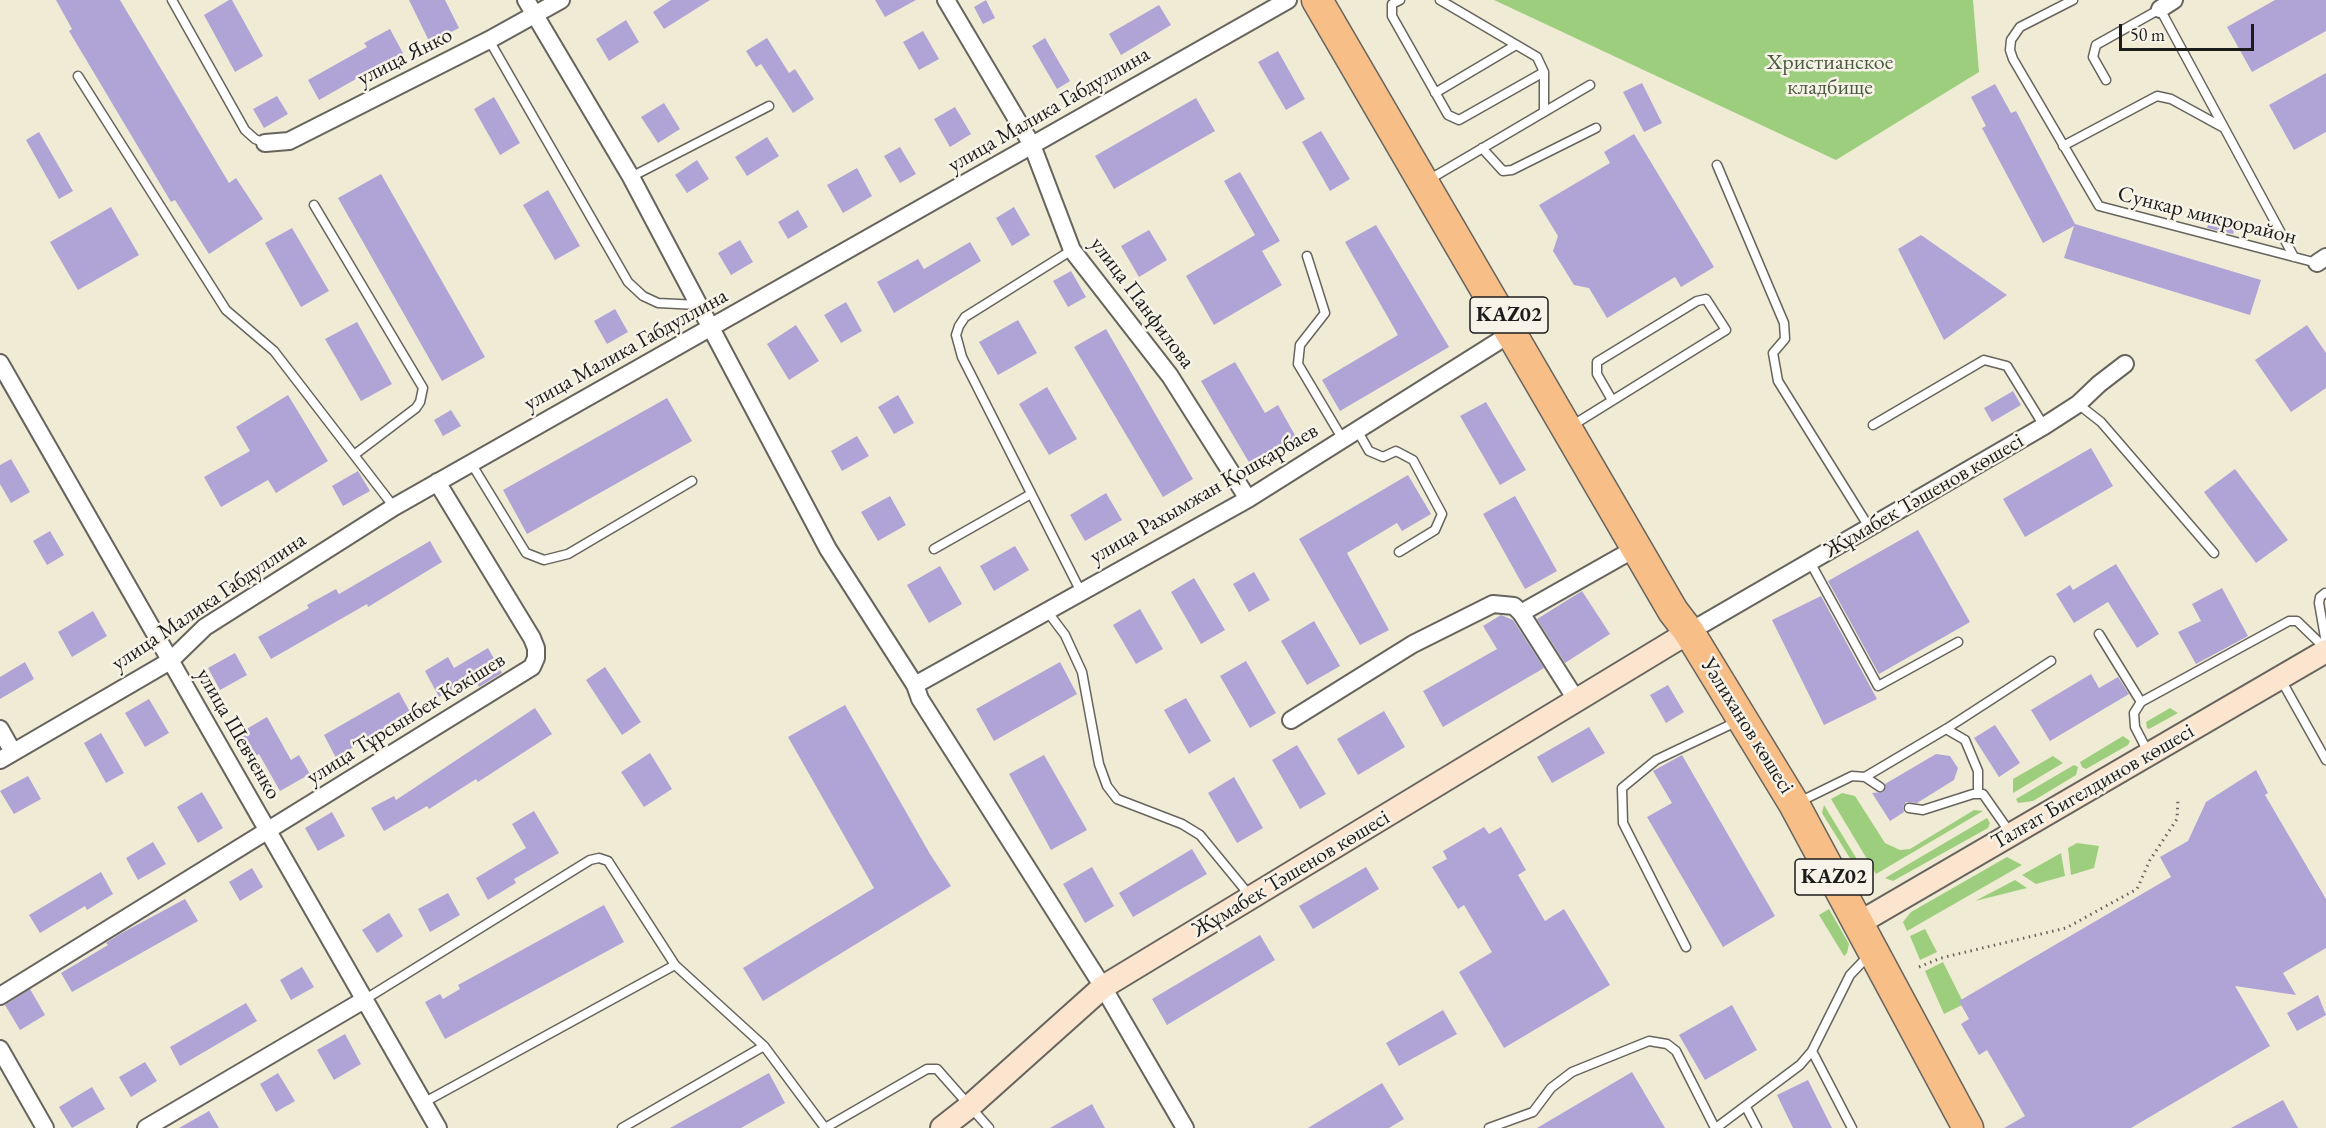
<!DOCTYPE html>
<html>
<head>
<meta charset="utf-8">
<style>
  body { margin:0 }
  #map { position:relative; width:2326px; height:1128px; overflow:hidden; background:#f0ebd5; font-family:"EB Garamond",serif }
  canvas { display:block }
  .scale { position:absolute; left:2119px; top:24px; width:135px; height:27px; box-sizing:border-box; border:3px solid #1c1c1c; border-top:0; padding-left:8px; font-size:18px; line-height:21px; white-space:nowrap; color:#1c1c1c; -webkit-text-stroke:4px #f7f3e8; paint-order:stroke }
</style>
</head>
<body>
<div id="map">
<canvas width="2326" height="1128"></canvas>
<div class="scale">50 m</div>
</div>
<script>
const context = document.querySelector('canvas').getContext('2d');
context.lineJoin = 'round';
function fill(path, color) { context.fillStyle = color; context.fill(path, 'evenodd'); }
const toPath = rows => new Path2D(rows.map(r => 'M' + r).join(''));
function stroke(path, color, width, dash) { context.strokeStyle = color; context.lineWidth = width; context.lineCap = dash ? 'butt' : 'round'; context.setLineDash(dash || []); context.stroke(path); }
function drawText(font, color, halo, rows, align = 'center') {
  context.font = font + ' "EB Garamond",serif'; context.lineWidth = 5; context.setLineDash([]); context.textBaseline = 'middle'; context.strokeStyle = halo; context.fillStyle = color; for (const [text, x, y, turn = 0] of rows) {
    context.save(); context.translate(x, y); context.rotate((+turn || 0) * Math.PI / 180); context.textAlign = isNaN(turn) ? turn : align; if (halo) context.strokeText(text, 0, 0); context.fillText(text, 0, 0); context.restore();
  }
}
fill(toPath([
  [1494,0,1973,0,1979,72,1836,160],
  [2170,708,2178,713,2149,729,2147,728,2146,722],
  [2123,736,2130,741,2128,745,2086,769,2082,767,2080,762],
  [2053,756,2063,763,2013,793,2013,779],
  [2074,765,2078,767,2076,775,2033,801,2018,803,2016,799],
  [1842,793,1855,796,1885,843,1900,850,1910,849,1974,810,1983,811,1876,874,1831,799],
  [1824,805,1858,861,1856,868,1822,813],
  [1987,818,1990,823,1988,828,1893,881,1885,878],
  [2077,843,2099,846,2094,868,2071,875,2068,848],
  [2061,853,2065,876,2036,884,2022,875],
  [2007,857,2022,865,1907,931,1903,922,1911,912],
  [2015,880,2027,888,1975,901],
  [1829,909,1849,944,1847,953,1844,956,1819,915],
  [1925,929,1937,952,1920,960,1910,936],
  [1943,962,1964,1004,1944,1014,1925,971]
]), '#9dce7d');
fill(toPath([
  [56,0,120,0,229,183,236,178,263,219,209,254,175,200,171,202,69,31,72,29],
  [229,0,232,0,263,56,235,72,204,15],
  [409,0,445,0,459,28,430,43],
  [671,0,710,0,664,29,653,12],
  [875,0,916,0,885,17],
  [986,0,995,18,983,24,974,7],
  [2275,0,2326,0,2326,31,2252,72,2227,27],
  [1159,5,1171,25,1121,55,1109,34],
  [626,20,639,42,609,61,596,39],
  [390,29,405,57,379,70,377,67,319,100,308,80,367,47,364,43],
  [923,31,939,59,919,70,903,42],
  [767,38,789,73,795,69,814,99,793,113,761,64,756,67,746,51],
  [1045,38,1070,81,1057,89,1032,46],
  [1278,51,1305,99,1286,110,1258,62],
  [2326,73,2326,132,2294,150,2269,105],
  [1642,83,1662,123,1644,132,1623,92],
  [1995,84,2011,113,2016,111,2075,224,2261,280,2250,315,2064,258,2074,226,2043,243,1982,128,1986,126,1971,97],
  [277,96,288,114,264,128,253,109],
  [494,97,520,143,500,155,474,109],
  [1196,98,1215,131,1114,189,1095,156],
  [664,103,680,129,658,143,641,117],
  [955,107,971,134,950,147,934,119],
  [1321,131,1350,179,1330,191,1302,142],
  [39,132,73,191,59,199,26,140],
  [1634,134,1714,267,1681,287,1675,277,1607,318,1589,288,1574,285,1553,251,1558,236,1539,205,1610,163,1604,152],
  [767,137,779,156,747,176,735,157],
  [900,147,916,174,900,183,884,156],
  [697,160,709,179,687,193,675,175],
  [857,168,872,196,843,213,827,185],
  [1240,172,1280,241,1262,251,1282,285,1214,325,1186,276,1255,235,1224,181],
  [381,174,485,357,442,381,338,198],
  [548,190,580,246,555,260,523,205],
  [111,207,139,255,78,290,50,242],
  [1014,207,1030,235,1012,246,996,218],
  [798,210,808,227,788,239,778,222],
  [2212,214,2237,223,2233,234,2207,228],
  [1376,225,1449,347,1340,411,1322,380,1398,335,1345,242],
  [292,228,329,291,301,307,265,243],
  [1149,230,1167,260,1139,277,1121,246],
  [1921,235,2007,295,1944,340,1898,249],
  [740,240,753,262,731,275,718,253],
  [970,242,981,261,894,313,877,282,918,259,924,269],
  [1071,271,1086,297,1068,307,1053,281],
  [846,302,862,331,841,343,824,315],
  [615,309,628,332,607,344,594,321],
  [1018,320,1037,353,998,375,979,342],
  [357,322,392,384,361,401,325,339],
  [796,325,819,361,789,380,767,344],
  [2307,325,2326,353,2326,388,2291,412,2255,360],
  [1106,329,1193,479,1163,497,1074,347],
  [1235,362,1265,413,1278,405,1296,437,1250,464,1201,381],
  [1047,387,1077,439,1049,455,1019,404],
  [2013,391,2021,405,1992,422,1984,408],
  [288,395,328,461,276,493,268,480,221,507,204,477,250,451,236,427],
  [898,395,914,423,894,434,878,407],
  [667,398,692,441,527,534,503,490],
  [1486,402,1526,470,1500,485,1460,416],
  [451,410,461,426,443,436,434,420],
  [857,436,869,456,842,471,831,451],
  [2091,448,2113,486,2025,537,2003,499],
  [11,459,30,492,11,503,0,484,0,465],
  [2235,469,2288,540,2256,563,2204,492],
  [358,471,370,491,343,506,332,486],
  [1408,475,1431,514,1402,531,1397,523,1347,553,1389,630,1360,645,1299,539],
  [1106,493,1122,520,1085,541,1070,515],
  [890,496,906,525,878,541,861,512],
  [1515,496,1557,571,1525,589,1483,514],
  [1918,530,1970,622,1879,674,1828,581],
  [50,531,64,555,47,565,33,541],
  [430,541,442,562,368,607,367,604,271,659,258,637,309,608,307,605,336,589,339,594],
  [1015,546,1029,570,994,591,980,566],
  [2116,564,2159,634,2137,648,2108,602,2074,623,2056,594,2070,585,2073,590],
  [940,566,962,604,929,623,907,585],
  [1254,572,1270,600,1249,612,1233,584],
  [1194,578,1225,630,1201,644,1171,592],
  [2222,588,2248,636,2196,664,2178,632,2201,621,2192,604],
  [1582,591,1610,634,1565,663,1537,619],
  [1821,596,1877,699,1824,725,1772,620],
  [1140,609,1163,649,1136,664,1113,625],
  [93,611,107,636,72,657,58,632],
  [1501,615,1513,620,1544,668,1443,727,1423,691,1497,649,1483,626],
  [1314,621,1340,666,1307,685,1281,641],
  [488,648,502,673,479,687,474,677,439,697,425,671,448,657,454,668],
  [235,653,247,675,220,690,208,668],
  [1246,661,1276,713,1250,728,1220,676],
  [25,662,34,679,0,699,0,677],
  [1060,662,1077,694,994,741,976,709],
  [605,667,641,722,622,735,586,680],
  [2091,674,2099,688,2118,677,2129,694,2050,741,2031,710],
  [1668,685,1684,712,1666,723,1650,695],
  [399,692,410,712,336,758,324,735],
  [1186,698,1211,741,1189,754,1164,710],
  [149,699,169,733,145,747,125,713],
  [845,705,930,854,951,886,763,1001,743,968,874,888,788,737],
  [535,708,552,734,478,782,476,779,429,809,427,806,384,831,371,808,394,796,396,800],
  [1384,711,1405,747,1358,775,1337,739],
  [267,717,291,760,299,755,310,774,280,791,259,754,252,758,238,734],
  [1995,725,2020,763,1999,777,1974,738],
  [1589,727,1605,753,1552,783,1537,757],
  [101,733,124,773,106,783,84,743],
  [1297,745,1326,794,1300,809,1272,760],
  [650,753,672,789,644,807,621,772],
  [1936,754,1950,756,1958,768,1954,780,1917,803,1906,802,1903,807,1904,812,1890,821,1872,793,1883,792,1885,784],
  [1044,755,1087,830,1051,850,1009,774],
  [1682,755,1775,916,1723,947,1647,817,1672,803,1653,771],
  [2256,770,2268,793,2265,795,2326,899,2326,948,2283,973,2296,995,2235,986,2270,1046,2131,1128,2004,1128,2025,1116,1987,1050,1979,1055,1961,1024,1969,1019,1959,1001,2171,877,2160,857,2188,841,2206,802],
  [28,776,41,799,14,814,0,791],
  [1234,777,1263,828,1237,843,1208,793],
  [202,792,223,828,198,843,177,807],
  [534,811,559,853,514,879,516,883,488,900,476,878,526,848,512,824],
  [332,812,345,836,318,851,305,828],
  [1484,827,1489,834,1501,827,1526,870,1518,875,1545,921,1564,909,1610,985,1504,1048,1459,972,1492,952,1464,905,1458,909,1432,867,1447,859,1443,851],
  [153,842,166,864,138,880,126,858],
  [1192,849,1207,874,1133,917,1119,893],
  [1092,867,1114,906,1085,923,1063,884],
  [1366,867,1379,889,1313,929,1299,906],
  [252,868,263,887,240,901,229,882],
  [101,872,113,894,87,910,85,906,40,933,29,915],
  [448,893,460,915,430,932,418,909],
  [185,899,198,921,72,992,61,973,108,945,106,943,120,934],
  [604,905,624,942,445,1039,425,1002,440,994,443,999,460,989,458,985],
  [389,913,403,936,377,953,362,930],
  [1260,935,1275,960,1167,1025,1152,999],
  [302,967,314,987,291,1000,280,980],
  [30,989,45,1015,20,1030,5,1005],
  [2318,995,2326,1015,2297,1031,2287,1013],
  [246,1003,257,1021,180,1066,170,1047],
  [1732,1005,1757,1050,1705,1080,1679,1035],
  [1443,1010,1457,1034,1399,1066,1386,1043],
  [345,1034,361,1064,334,1080,317,1050],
  [145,1062,157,1081,131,1097,119,1077],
  [1632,1072,1665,1128,1537,1128],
  [278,1073,295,1101,276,1112,260,1084],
  [769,1073,785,1103,741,1128,670,1128],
  [1808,1080,1832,1128,1793,1128,1777,1095],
  [1382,1083,1404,1119,1389,1128,1308,1128],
  [92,1087,105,1109,72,1128,59,1107],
  [2283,1100,2298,1128,2231,1128],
  [1092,1104,1105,1128,1050,1128],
  [209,1111,219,1128,179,1128]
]), '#b0a4d7');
const lane = toPath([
  [172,0,245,130,255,139,265,143],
  [1400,0,1392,4,1392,16,1448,115,1459,120,1544,72],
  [1440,0,1537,57,1544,72,1544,110],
  [2073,0,2020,27,2011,40,2010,50,2013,59,2099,206,2317,263],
  [489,40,628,282,643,296,658,303,698,305],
  [78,76,226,310,274,351,394,507],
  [2106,80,2093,57,2096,45,2160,9,2294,257],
  [1435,93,1516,45],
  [2063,146,2157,96,2171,99,2224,128],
  [1482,148,1503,171,1512,170,1596,128],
  [1717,165,1784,323,1785,339,1773,353,1778,381,1869,527],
  [631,177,769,106],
  [1430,179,1590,85],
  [314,205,423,388,420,402,416,408,354,455],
  [1072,250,965,317,959,326,956,335,962,357,1081,592],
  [1307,256,1325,313,1300,345,1298,364,1342,438],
  [2078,404,2101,422,2214,553],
  [1573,425,1726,330,1706,299,1697,301,1597,362,1597,374,1612,400],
  [1873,425,1984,360,2007,366,2044,426],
  [1357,430,1369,451,1383,457,1396,451,1413,460,1442,514,1435,530,1399,552],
  [471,463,526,553,544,560,568,554,692,481],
  [934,549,1031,494],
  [1810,562,1878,686,1958,642],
  [2325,593,2320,597,2319,603,2326,643],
  [1047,611,1065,635,1082,672,1099,764,1107,786,1117,799,1182,824,1200,835,1251,897],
  [2099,634,2141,702],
  [2280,678,2326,760],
  [1946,729,1965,740,1978,771,1978,793],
  [2148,752,2135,727,2134,713,2141,702,2289,621,2297,621,2326,649],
  [1865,777,1946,729,2051,661],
  [1797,803,1852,776,1865,777,1880,787],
  [1909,808,1923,810,1973,794,1983,794,2011,834],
  [1686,947,1623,823,1622,788,1656,760,1736,722],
  [364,1000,590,860,599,858,608,861,675,965,764,1046,825,1128],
  [1812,1051,1852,1128],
  [423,1103,675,965],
  [1746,1107,1757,1128],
  [622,1128,764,1046],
  [825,1128,927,1069,937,1069,989,1128],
  [1489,1128,1533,1112,1551,1088,1572,1072,1649,1041,1667,1044,1676,1051,1715,1128],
  [1716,1128,1800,1065,1812,1051,1850,975,1870,954]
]);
const street = toPath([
  [526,0,631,177,828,549,915,685,920,699,1103,987,1185,1128],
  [946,0,1032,145,1072,250,1170,376,1248,499],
  [2160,9,2174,0],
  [265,143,289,141,489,40,561,0],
  [2317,263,2326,257],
  [0,363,438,1128],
  [1521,613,1636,548],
  [1689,632,2044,426,2078,404,2099,384,2125,364],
  [915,685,1248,499,1510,334],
  [1291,720,1413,644,1493,604,1514,606,1521,613,1577,701],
  [0,729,13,752],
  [0,760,170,661,205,627,394,507,1288,0],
  [0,996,532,667,536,658,536,648,532,638,437,482],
  [0,1049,45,1128],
  [146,1128,364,1000]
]);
const secondary = toPath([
  [1859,923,2326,651],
  [942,1128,970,1106,1103,987,1689,632]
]);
const highway = toPath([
  [1317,0,1673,611,1689,632,1794,804,1968,1128]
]);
stroke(lane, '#66645d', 11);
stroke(street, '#66645d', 20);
stroke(secondary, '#66645d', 26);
stroke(highway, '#66645d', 33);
stroke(toPath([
  [1919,967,1941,958,2066,928,2137,889,2150,860,2177,819,2178,799]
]), '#66645d', 3, [1.5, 4.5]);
stroke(lane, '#fff', 8);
stroke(street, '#fff', 16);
stroke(secondary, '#fce5cf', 22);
stroke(highway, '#f7be87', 30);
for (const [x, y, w] of [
  [1509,315,78],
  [1834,877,78]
]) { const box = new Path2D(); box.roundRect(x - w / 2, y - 18, w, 36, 4.5); context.fillStyle = '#f7f3e8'; context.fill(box); stroke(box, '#1c1c1c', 1.5); }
drawText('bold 21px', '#1c1c1c', null, [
  ["KАZ02",1509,315],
  ["KАZ02",1834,877]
]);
drawText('22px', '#1c1c1c', '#f7f3e8', [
  ["улица Янко",405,57,-27],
  ["улица Малика Габдуллина",1049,110,-30],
  ["Сункар микрорайон",2207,216,14],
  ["улица Панфилова",1142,303,53],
  ["улица Малика Габдуллина",626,350,-29],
  ["улица Рахымжан Қошқарбаев",1204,494,-30],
  ["Жұмабек Тәшенов көшесі",1924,496,-30],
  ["улица Малика Габдуллина",209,602,-34],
  ["улица Тұрсынбек Кәкішев",406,719,-32],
  ["Уәлиханов көшесі",1747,726,58],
  ["улица Шевченко",238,734,60],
  ["Талғат Бигелдинов көшесі",2093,787,-30],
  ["Жұмабек Тәшенов көшесі",1291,874,-31]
]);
drawText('22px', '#495a3e', '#f7f3e8', [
  ["Христианское",1830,63],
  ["кладбище",1830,88]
]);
</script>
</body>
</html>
